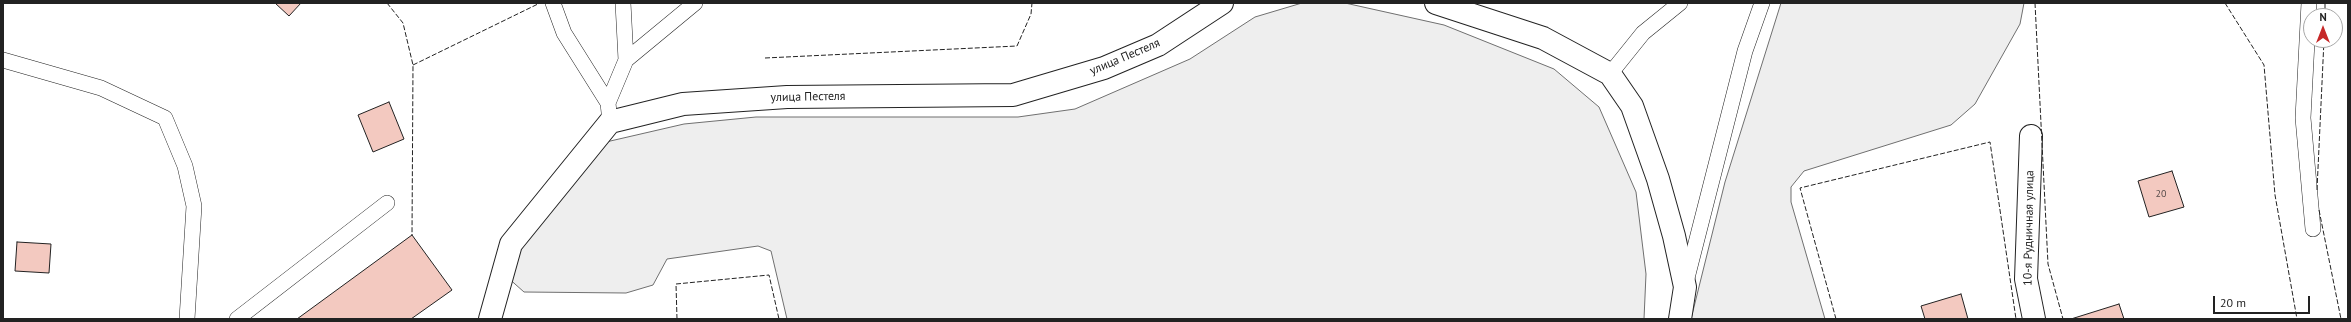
<!DOCTYPE html>
<html>
<head>
<meta charset="utf-8">
<style>
  body { margin:0 }
  #map { position:relative; width:2351px; height:322px; overflow:hidden; background:#fff; font-family:"PT Sans",sans-serif }
  canvas { display:block }
  .frame { position:absolute; inset:0; border:4px solid #222; pointer-events:none }
  .north { position:absolute; left:2303px; top:8px; width:40px; height:40px; box-sizing:border-box; background:#fff; border:1px solid #a7a7a7; border-radius:50%; rotate:0deg; font-size:11px; font-weight:700; line-height:16px; text-align:center; color:#222 }
  .north::after { content:''; display:block; margin:auto; width:14px; height:18px; background:#c62828; clip-path:polygon(50% 0,100% 100%,50% 72%,0 100%) }
  .scale { position:absolute; left:2213px; top:296px; width:97px; height:18px; box-sizing:border-box; border:2px solid #222; border-top:0; padding-left:5px; font-size:12px; line-height:14px; white-space:nowrap; color:#222; -webkit-text-stroke:3px #fff; paint-order:stroke }
</style>
</head>
<body>
<div id="map">
<canvas width="2351" height="322"></canvas>
<div class="frame"></div>
<div class="north">N</div>
<div class="scale">20 m</div>
</div>
<script>
const context = document.querySelector('canvas').getContext('2d');
context.lineJoin = 'round';
function fill(path, color) { context.fillStyle = color; context.fill(path, 'evenodd'); }
const toPath = rows => new Path2D(rows.map(r => 'M' + r).join(''));
function stroke(path, color, width, dash) { context.strokeStyle = color; context.lineWidth = width; context.lineCap = dash ? 'butt' : 'round'; context.setLineDash(dash || []); context.stroke(path); }
function drawText(font, color, halo, rows, align = 'center') {
  context.font = font + ' "PT Sans",sans-serif'; context.lineWidth = 3; context.setLineDash([]); context.textBaseline = 'middle'; context.strokeStyle = halo; context.fillStyle = color; for (const [text, x, y, turn = 0] of rows) {
    context.save(); context.translate(x, y); context.rotate((+turn || 0) * Math.PI / 180); context.textAlign = isNaN(turn) ? turn : align; if (halo) context.strokeText(text, 0, 0); context.fillText(text, 0, 0); context.restore();
  }
}
const green = toPath([
  [1302,3,1345,3,1444,25,1554,69,1599,107,1636,192,1646,274,1644,319,787,319,771,251,758,246,667,259,653,285,626,293,524,292,506,276,514,246,606,142,684,124,756,117,1018,117,1075,109,1190,59,1255,17,1302,3],
  [1781,3,2024,3,2020,24,1975,104,1951,125,1804,171,1791,187,1791,202,1825,319,1691,319,1725,182,1781,3]
]);
fill(green, '#eee');
stroke(green, '#6f6f6f', 1);
const building = toPath([
  [275,3,301,3,289,16,275,3],
  [389,102,404,139,373,152,358,115,389,102],
  [2172,171,2184,207,2149,217,2138,181,2172,171],
  [412,235,452,290,411,319,297,319,412,235],
  [17,242,51,244,49,273,15,271,17,242],
  [1961,294,1968,319,1925,319,1921,306,1961,294],
  [2119,304,2124,319,2071,319,2119,304]
]);
fill(building, '#f3c9c0');
stroke(building, '#222', 1);
const lane = toPath([
  [553,3,564,33,608,103],
  [2309,3,2303,118,2313,229],
  [3,60,101,88,165,118,185,166,194,206,187,319],
  [626,60,695,3],
  [1610,74,1643,33,1680,3],
  [610,122,608,103,626,60,623,3],
  [1686,282,1745,51,1762,3],
  [237,319,387,203]
]);
const street = toPath([
  [1436,3,1543,38,1610,74,1632,106,1658,179,1674,236,1685,287,1680,319],
  [2031,136,2026,279,2034,319],
  [490,319,511,244,610,122,683,104,787,97,1013,95,1104,68,1158,45,1222,3]
]);
stroke(lane, '#222', 16);
stroke(street, '#222', 24);
stroke(lane, '#fff', 15);
stroke(street, '#fff', 22);
stroke(toPath([
  [387,3,403,23,413,65,412,235],
  [2035,3,2048,264,2063,319],
  [2225,3,2264,65,2275,195,2297,319],
  [2325,16,2325,3],
  [765,58,1017,46,1031,14,1032,3],
  [413,65,540,3],
  [2317,190,2324,40],
  [2319,210,2341,319],
  [677,319,676,284,769,275,779,319],
  [1836,319,1800,188,1990,142,2016,319]
]), '#222', 1, [5, 2]);
drawText('10px', '#564c4a', null, [
  ["20",2161,194]
]);
drawText('12px', '#222', '#fff', [
  ["улица Пестеля",1125,57,-23],
  ["улица Пестеля",808,97,-1],
  ["10-я Рудничная улица",2029,228,-89]
]);
</script>
</body>
</html>
